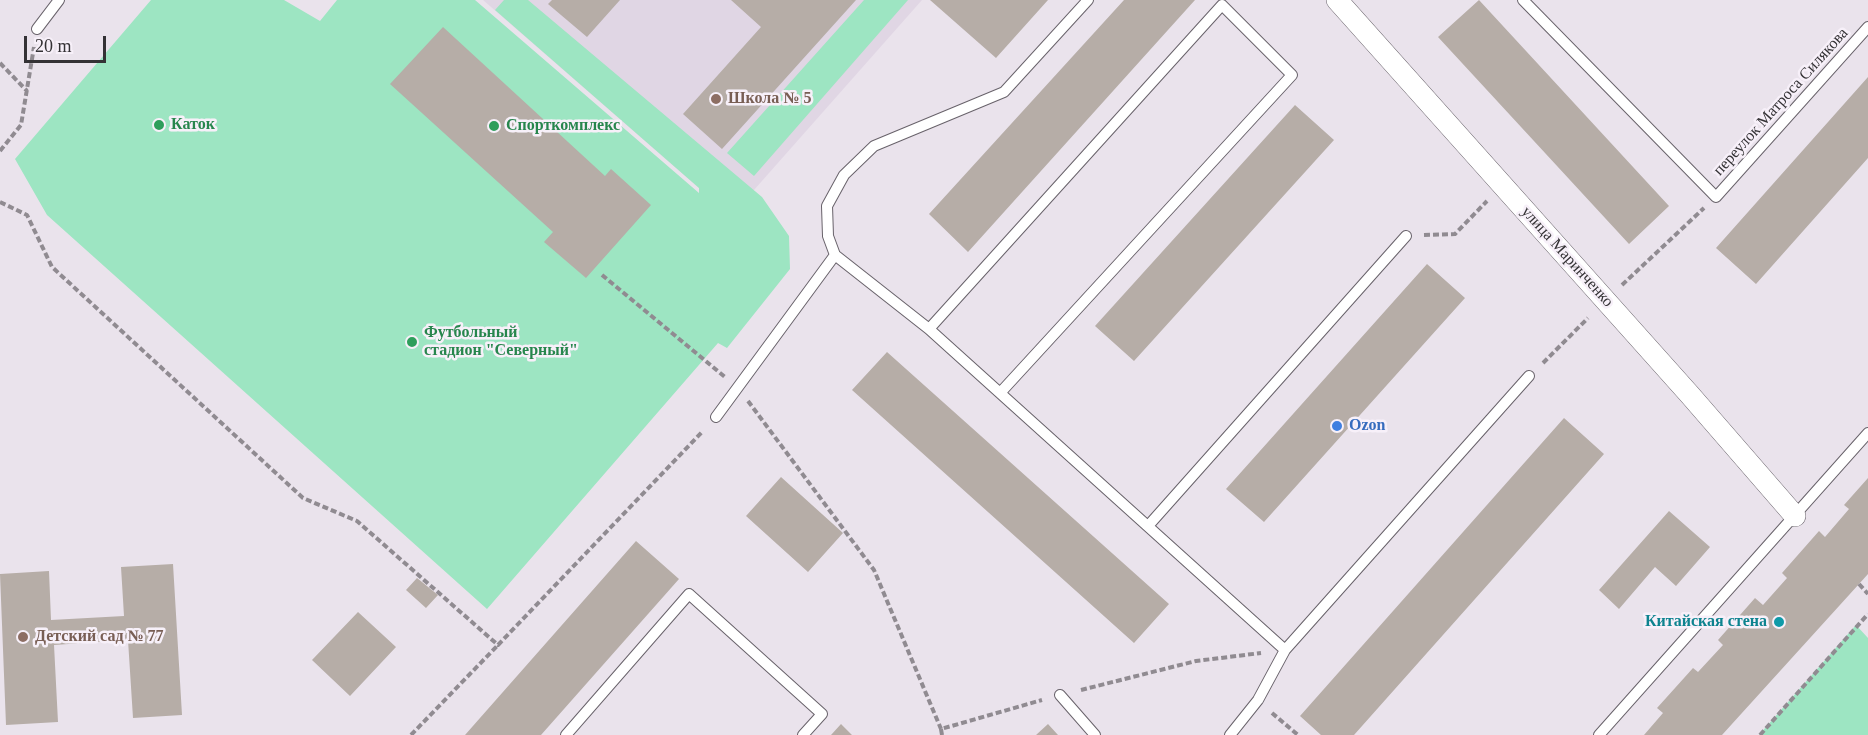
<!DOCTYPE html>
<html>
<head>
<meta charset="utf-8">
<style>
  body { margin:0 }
  #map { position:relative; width:1868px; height:735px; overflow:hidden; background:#eae3ec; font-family:"Times New Roman",serif }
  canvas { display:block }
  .scale { position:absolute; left:24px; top:36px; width:82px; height:27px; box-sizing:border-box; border:3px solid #343235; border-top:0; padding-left:8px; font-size:18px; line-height:21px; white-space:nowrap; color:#343235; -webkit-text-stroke:4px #f7f0f9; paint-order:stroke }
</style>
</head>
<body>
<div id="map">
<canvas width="1868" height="735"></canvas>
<div class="scale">20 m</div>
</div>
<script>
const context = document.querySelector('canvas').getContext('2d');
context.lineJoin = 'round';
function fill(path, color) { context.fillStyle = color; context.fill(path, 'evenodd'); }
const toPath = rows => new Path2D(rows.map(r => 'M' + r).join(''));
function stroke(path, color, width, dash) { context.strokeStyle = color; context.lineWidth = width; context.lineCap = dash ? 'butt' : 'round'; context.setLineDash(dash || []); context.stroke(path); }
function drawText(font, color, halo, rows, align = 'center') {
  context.font = font + ' "Times New Roman",serif'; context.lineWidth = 5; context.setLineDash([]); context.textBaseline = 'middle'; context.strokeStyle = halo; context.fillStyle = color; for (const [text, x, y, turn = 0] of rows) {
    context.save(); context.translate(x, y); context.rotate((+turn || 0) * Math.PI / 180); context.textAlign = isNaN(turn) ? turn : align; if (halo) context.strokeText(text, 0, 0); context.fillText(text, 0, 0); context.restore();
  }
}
fill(toPath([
  [483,0,922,0,731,216]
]), '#e0d6e4');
fill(toPath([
  [151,0,284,0,320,21,337,0,475,0,699,193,699,188,495,10,504,0,528,0,762,197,789,236,790,269,727,348,718,343,487,609,47,215,15,159],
  [864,0,908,0,754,176,727,153],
  [1856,625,1868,638,1868,735,1759,735]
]), '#9de5c2');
fill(toPath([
  [552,0,620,0,587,37,548,4],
  [731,0,856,0,722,149,683,114,761,27],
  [930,0,1048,0,996,58],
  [1124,0,1195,0,968,252,929,214],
  [1479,0,1669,206,1629,244,1438,37],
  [443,27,605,176,611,169,651,205,586,278,544,242,553,232,390,84],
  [1868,77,1868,158,1756,284,1716,248],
  [1295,105,1334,140,1134,361,1095,326],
  [1427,264,1465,298,1264,522,1226,489],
  [887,352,1169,604,1134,643,852,390],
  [1564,418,1604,454,1354,735,1321,735,1300,716],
  [781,477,843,533,808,572,746,516],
  [1868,478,1868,574,1859,584,1722,735,1644,735,1663,713,1657,708,1693,668,1698,672,1723,645,1718,640,1755,598,1763,605,1787,578,1782,573,1819,531,1825,537,1849,509,1844,505],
  [1669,511,1710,547,1676,586,1655,567,1619,609,1599,590],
  [636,541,679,579,541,735,465,735],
  [173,564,182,715,133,718,128,640,54,645,58,722,6,725,0,574,49,571,51,620,124,616,121,567],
  [417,578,438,595,426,608,406,590],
  [358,612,396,647,350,696,312,660],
  [841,724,852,735,831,735],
  [1048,724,1058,735,1036,735]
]), '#b6ada7');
const lane = toPath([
  [1088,0,1004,92,874,146,844,175,827,206,828,236,835,255,929,329,1285,650,1258,700,1230,735],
  [1523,0,1716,197,1868,27],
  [37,29,59,0],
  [929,329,1222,5,1292,75,1000,393],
  [716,417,835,255],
  [1148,526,1406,236],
  [1285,650,1529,376],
  [1060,695,1095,735],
  [566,735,689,594,822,714,803,735],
  [1599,735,1868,433]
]);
const street = toPath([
  [1337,0,1690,395,1795,516]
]);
stroke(lane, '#68626a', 12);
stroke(street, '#68626a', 22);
stroke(toPath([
  [0,63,27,91],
  [0,151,21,125,34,47],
  [0,202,27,215,52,267,303,498,357,521,498,645,703,431],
  [1424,235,1455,234,1487,201],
  [602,275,725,377],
  [1622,285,1704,208],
  [1543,363,1588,318],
  [748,401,874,570,941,729],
  [1859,584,1868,594],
  [1081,690,1196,661,1261,653],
  [1272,713,1298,735],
  [411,735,498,645],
  [942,735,941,729,1042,700],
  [1760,735,1868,614]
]), '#908b91', 4, [6, 3]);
stroke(lane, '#fff', 10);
stroke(street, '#fff', 21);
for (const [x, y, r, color] of [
  [716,99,6,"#8d6e63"],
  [159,125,6,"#2e9e5b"],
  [494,126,6,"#2e9e5b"],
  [412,342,6,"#2e9e5b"],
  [1337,426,6,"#3f7fe0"],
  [1779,622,6,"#0f9aa8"],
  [23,637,6,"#8d6e63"]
]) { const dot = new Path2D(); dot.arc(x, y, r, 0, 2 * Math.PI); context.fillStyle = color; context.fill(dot); stroke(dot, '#f7f0f9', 2); }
drawText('bold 16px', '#785e54', '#f7f0f9', [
  ["Школа № 5",728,99],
  ["Детский сад № 77",35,637]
], 'left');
drawText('16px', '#343235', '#f7f0f9', [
  ["переулок Матроса Силякова",1781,102,-48],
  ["улица Маринченко",1567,257,48]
]);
drawText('bold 16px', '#27864d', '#f7f0f9', [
  ["Каток",171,125],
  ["Спорткомплекс",506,126],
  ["Футбольный",424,333],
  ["стадион \"Северный\"",424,351]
], 'left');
drawText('bold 16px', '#366cbe', '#f7f0f9', [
  ["Ozon",1349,426]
], 'left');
drawText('bold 16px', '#0d838f', '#f7f0f9', [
  ["Китайская стена",1767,622]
], 'right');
</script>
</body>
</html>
